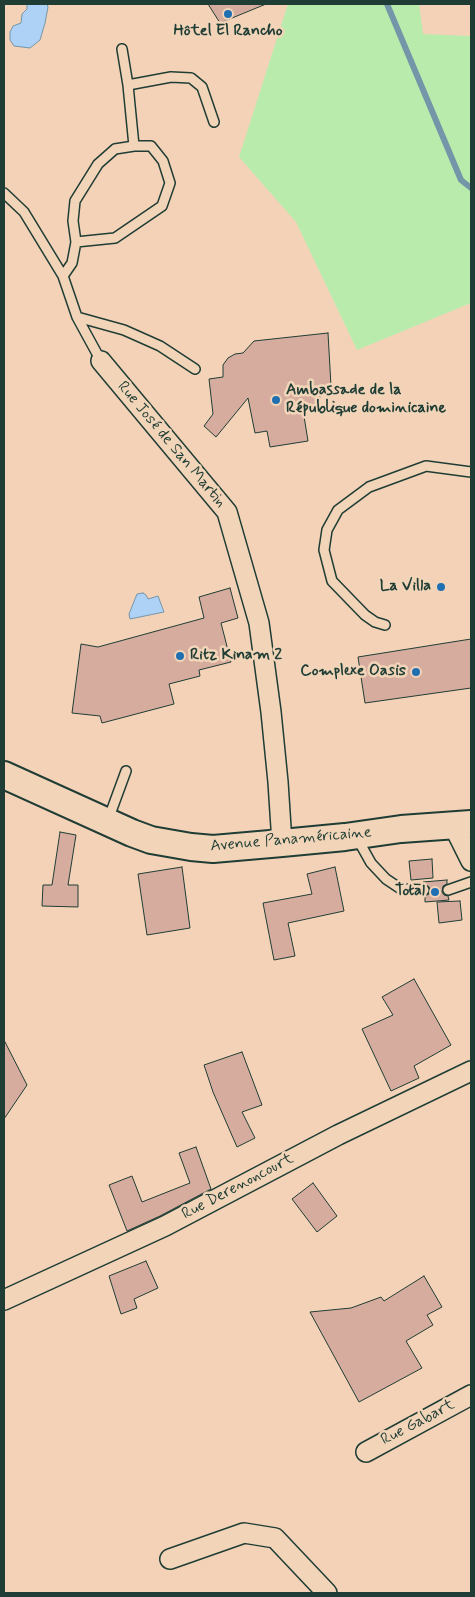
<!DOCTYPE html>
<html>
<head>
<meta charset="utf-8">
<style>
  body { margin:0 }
  #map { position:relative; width:475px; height:1597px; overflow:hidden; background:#f4d2b8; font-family:Mynerve,sans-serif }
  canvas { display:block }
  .frame { position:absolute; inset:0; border:5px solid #1f3d34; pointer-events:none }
</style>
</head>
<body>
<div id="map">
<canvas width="475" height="1597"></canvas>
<div class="frame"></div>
</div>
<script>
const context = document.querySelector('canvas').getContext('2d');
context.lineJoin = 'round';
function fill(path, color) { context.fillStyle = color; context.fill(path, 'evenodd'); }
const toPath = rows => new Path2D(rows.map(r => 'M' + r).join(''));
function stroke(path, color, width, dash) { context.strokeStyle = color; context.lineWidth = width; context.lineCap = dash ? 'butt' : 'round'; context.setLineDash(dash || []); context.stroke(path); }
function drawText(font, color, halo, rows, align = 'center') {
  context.font = font + ' Mynerve,sans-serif'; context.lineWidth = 5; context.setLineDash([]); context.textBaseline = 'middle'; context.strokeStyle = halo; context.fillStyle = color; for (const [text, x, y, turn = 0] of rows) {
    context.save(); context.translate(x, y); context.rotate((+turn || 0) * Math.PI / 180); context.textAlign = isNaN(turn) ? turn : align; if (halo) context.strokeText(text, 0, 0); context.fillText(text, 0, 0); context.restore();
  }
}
fill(toPath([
  [288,4,419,4,423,34,471,36,471,303,357,350,296,222,239,157]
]), '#b9ecac');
const water = toPath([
  [27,4,47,4,48,7,45,23,40,40,30,48,14,46,10,40,10,32,13,26,21,23,22,14,27,9,27,4],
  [143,593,146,595,148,599,158,596,164,612,130,619,129,614,137,594,143,593]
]);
fill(water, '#add2f6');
stroke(water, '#7496a8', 1);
stroke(toPath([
  [387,4,461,180,471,188]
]), '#7496a8', 6);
const building = toPath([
  [208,4,266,4,220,23,208,4],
  [328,333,331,386,319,388,321,407,303,410,308,441,270,447,267,431,255,433,248,398,216,437,204,426,213,414,209,379,223,377,223,365,228,358,235,354,243,353,254,341,328,333],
  [230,588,238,618,221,623,231,662,199,670,200,676,169,684,174,704,102,723,100,716,72,713,81,644,98,647,204,618,199,597,230,588],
  [471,639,471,688,365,703,358,657,471,639],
  [60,832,76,835,68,885,78,885,78,907,42,906,43,885,52,885,60,832],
  [432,859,433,878,411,880,409,861,432,859],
  [182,867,190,928,147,935,138,874,182,867],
  [335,867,344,911,288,923,295,956,274,960,263,903,312,894,307,874,335,867],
  [447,880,447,884,443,886,442,892,444,895,448,896,449,900,425,902,425,896,429,894,430,890,429,887,424,884,423,882,447,880],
  [460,901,462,920,439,923,437,902,460,901],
  [414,979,451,1045,414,1066,419,1078,391,1091,362,1029,393,1015,382,997,414,979],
  [4,1040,27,1085,4,1119,4,1040],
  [242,1052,262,1105,242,1112,255,1138,237,1147,213,1092,204,1065,242,1052],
  [196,1147,211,1189,160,1216,127,1231,109,1185,132,1176,142,1202,190,1183,179,1153,196,1147],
  [313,1183,337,1216,317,1232,292,1199,313,1183],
  [146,1261,158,1288,134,1299,137,1308,121,1314,109,1276,146,1261],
  [424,1276,442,1307,427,1315,433,1325,406,1341,422,1368,359,1402,310,1312,351,1308,381,1297,384,1301,424,1276]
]);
fill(building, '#d6ac9e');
stroke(building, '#1f3d34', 1);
const lane = toPath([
  [122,49,128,85,134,146],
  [128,85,171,77,191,78,202,87,214,122],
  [4,193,24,212,63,276,77,317,101,361],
  [63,276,72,263,76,242,115,238,162,206,170,183,163,161,151,146,134,146,115,149,98,164,75,201,73,221,76,242],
  [77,317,124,330,160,346,195,369],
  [385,625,375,622,365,615,332,581,324,550,327,530,338,510,369,487,426,466,471,472],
  [108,820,126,771],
  [357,838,371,863,386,879,401,889,424,890],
  [448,890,471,882]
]);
const street = toPath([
  [101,361,227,512,259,623,271,712,278,782,282,843],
  [453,825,471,861],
  [4,1300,165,1226,338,1135,471,1071],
  [366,1452,471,1395],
  [170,1559,244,1533,275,1538,327,1593]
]);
const secondary = toPath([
  [4,775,132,833,151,840,191,847,213,849,282,843,345,837,401,829,471,824]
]);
stroke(lane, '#1f3d34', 12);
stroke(street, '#1f3d34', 22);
stroke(secondary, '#1f3d34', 30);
stroke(lane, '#f2d5b9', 9);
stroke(street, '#f2d5b9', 19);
stroke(secondary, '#f2d5b9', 26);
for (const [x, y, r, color] of [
  [228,14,5,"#1f6fb2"],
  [276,400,5,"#1f6fb2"],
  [441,587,5,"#1f6fb2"],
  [180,656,5,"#1f6fb2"],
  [416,672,5,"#1f6fb2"],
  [435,892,5,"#1f6fb2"]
]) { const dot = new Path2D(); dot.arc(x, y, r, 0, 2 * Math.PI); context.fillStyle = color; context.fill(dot); stroke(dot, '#f2d5b9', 2); }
drawText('bold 16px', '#1f3d34', '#f2d5b9', [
  ["Hôtel El Rancho",228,32,"center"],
  ["Ambassade de la",286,391,"left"],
  ["République dominicaine",286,409,"left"],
  ["La Villa",431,587],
  ["Ritz Kinam 2",190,656,"left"],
  ["Complexe Oasis",406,672],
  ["Total",425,892]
], 'right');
drawText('16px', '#1f3d34', '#f2d5b9', [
  ["Rue José de San Martin",171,445,50],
  ["Avenue Panaméricaine",291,840,-5],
  ["Rue Derenoncourt",238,1187,-28],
  ["Rue Gabart",418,1423,-28]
]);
</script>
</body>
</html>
